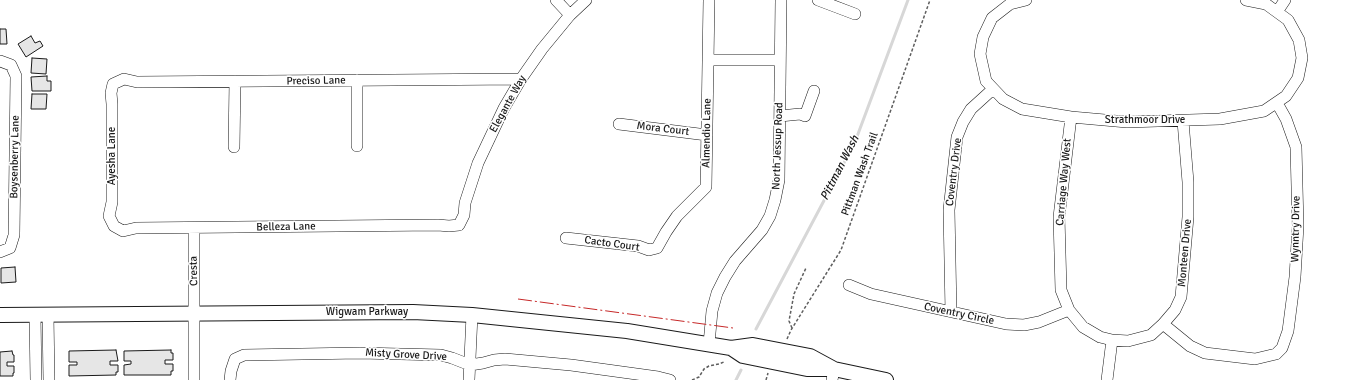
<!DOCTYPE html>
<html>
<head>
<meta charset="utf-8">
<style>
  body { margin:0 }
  canvas { display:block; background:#fff }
</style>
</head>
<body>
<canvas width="1358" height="380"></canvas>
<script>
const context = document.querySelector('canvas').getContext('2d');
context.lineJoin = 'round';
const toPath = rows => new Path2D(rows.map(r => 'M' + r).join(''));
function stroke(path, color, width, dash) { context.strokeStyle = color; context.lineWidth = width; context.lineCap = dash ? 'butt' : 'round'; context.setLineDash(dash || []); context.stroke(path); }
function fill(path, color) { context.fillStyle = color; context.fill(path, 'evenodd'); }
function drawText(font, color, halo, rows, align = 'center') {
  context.font = font + ' Signika,sans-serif'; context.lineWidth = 3; context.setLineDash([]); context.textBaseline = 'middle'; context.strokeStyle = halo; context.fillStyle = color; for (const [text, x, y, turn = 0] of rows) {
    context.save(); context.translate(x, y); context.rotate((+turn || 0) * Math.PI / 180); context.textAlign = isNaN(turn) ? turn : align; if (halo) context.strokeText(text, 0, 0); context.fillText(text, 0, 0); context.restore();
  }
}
stroke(toPath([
  [756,329,855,142,908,0],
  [736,380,741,370]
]), '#d7d7d7', 3);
const building = toPath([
  [0,29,6,29,7,44,0,44,0,29],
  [31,36,35,43,40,41,43,46,26,57,18,44,31,36],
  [32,58,47,59,46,74,31,73,32,58],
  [47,76,47,81,51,81,51,91,32,91,31,77,47,76],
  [32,94,47,94,46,109,31,109,32,94],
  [15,267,16,282,1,283,1,268,15,267],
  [116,350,118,361,110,361,110,365,118,365,118,372,116,372,116,375,69,376,69,365,77,365,77,362,69,362,69,351,116,350],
  [171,350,171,353,173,353,173,360,165,360,165,364,173,364,173,371,171,371,171,375,124,375,124,365,131,364,131,361,124,361,124,351,171,350],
  [12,351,13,355,14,355,14,362,7,362,7,366,14,366,14,373,13,373,13,376,0,376,0,352,12,351]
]);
fill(building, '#e6e6e6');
stroke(building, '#1a1a1a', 1);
const minor = toPath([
  [556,0,570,15],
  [818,0,855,14],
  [1026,0,1010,4,992,18,983,37,980,54,986,81,1003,99,1022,109,1071,117,1127,122,1220,119,1264,111,1286,96,1298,78,1302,58,1299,40,1288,20,1266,4,1246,0],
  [1277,12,1285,0],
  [708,60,780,60],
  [0,61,11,65,16,76,14,235,10,248,0,252],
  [521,79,137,82,124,79,113,84,111,93,112,104,112,202,109,216,114,226,123,231,136,228,438,225,449,226,459,225,464,215,465,203,478,163,504,108,521,79,542,49,570,15,586,0],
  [780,116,800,114,805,116,814,91],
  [1071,117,1059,217,1061,290,1069,310,1083,327,1100,337,1112,340,1128,341,1151,335,1163,324,1175,310,1181,297,1188,217,1188,182,1183,121],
  [619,124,707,135],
  [357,146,357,80],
  [234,147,235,81],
  [194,228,194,380],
  [566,238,638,246,649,250,657,248,666,232,677,216,706,187,709,0],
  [849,285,871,294,1006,324,1024,325,1039,322,1069,310],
  [951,312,949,210,957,137,963,122,971,109,993,89],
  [35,315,36,380],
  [48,315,49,380],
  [1163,324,1190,346,1205,353,1255,359,1276,354,1282,348,1288,331,1295,277,1298,226,1296,147,1286,119,1277,103],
  [709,344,712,311,717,293,725,277,735,261,762,230,770,216,775,200,779,180,781,0],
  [230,380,231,371,235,359,244,355,360,353,441,355,452,358,470,365,483,363,494,360,505,359,571,365,658,377,670,380],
  [469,380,472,315],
  [832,380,834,369],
  [1107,380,1112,340]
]);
const major = toPath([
  [0,315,413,312,472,315,627,331,731,348,753,345,810,356,834,369],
  [731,348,743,356,807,369,834,369,886,380]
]);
stroke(minor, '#1a1a1a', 12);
stroke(major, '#1a1a1a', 16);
stroke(toPath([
  [792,328,789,321,794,294,806,268],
  [787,339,791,330,841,250,930,0],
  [692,380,699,377,704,369,709,366,719,364,724,362],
  [766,380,768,373]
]), '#5f5f5f', 1.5, [3, 2]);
stroke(minor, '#fff', 11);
stroke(major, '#fff', 14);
stroke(toPath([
  [518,299,733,328]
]), '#c62828', 1, [14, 3, 2, 3]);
drawText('11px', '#1a1a1a', '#fff', [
  ["Preciso Lane",316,81,-1],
  ["Elegante Way",508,104,-61],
  ["Strathmoor Drive",1145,120],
  ["Mora Court",663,129,7],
  ["Almendio Lane",707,133,-89],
  ["North Jessup Road",778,146,-88],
  ["Ayesha Lane",112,156,-90],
  ["Boysenberry Lane",15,157,-89],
  ["Coventry Drive",954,172,-83],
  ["Pittman Wash Trail",860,174,-70],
  ["Carriage Way West",1064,182,-85],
  ["Belleza Lane",286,227,-1],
  ["Wynntry Drive",1296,229,-89],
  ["Cacto Court",612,244,8],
  ["Monteen Drive",1185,253,-85],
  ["Cresta",194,271,-91],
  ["Wigwam Parkway",367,312],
  ["Coventry Circle",959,314,12],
  ["Misty Grove Drive",406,355,3]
]);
drawText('italic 12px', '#1a1a1a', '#fff', [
  ["Pittman Wash",840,168,-63]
]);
</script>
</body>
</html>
